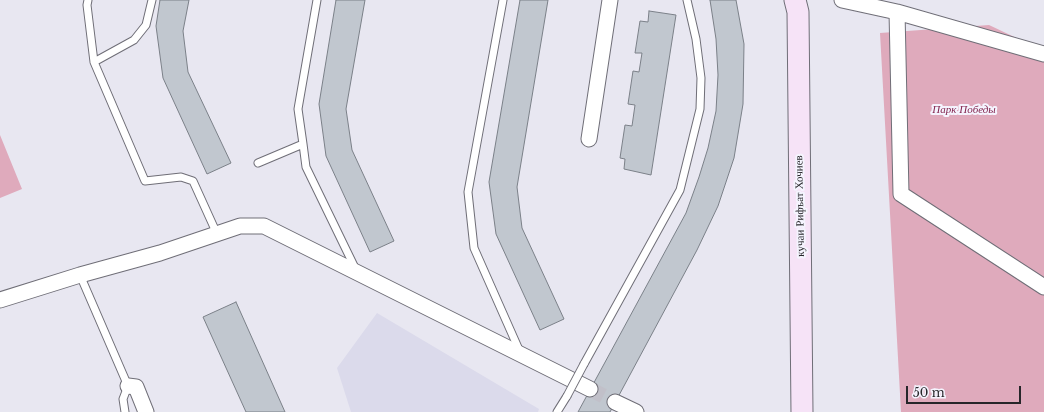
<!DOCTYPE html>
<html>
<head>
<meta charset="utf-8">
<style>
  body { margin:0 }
  #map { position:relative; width:1044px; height:412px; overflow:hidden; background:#e8e7f1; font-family:"Libre Baskerville",serif }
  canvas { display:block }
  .scale { position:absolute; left:906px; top:386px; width:115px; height:18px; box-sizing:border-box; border:2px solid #27262a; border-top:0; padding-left:5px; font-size:12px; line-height:14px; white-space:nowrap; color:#27262a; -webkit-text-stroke:3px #f5f4fe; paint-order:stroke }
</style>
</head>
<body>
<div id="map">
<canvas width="1044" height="412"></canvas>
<div class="scale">50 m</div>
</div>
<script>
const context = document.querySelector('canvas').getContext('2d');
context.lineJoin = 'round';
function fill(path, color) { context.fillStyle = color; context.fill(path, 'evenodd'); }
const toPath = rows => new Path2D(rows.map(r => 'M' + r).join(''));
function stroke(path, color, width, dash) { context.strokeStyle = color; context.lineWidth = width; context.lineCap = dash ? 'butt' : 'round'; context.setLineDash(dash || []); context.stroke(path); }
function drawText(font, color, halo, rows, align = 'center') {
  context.font = font + ' "Libre Baskerville",serif'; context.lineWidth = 4; context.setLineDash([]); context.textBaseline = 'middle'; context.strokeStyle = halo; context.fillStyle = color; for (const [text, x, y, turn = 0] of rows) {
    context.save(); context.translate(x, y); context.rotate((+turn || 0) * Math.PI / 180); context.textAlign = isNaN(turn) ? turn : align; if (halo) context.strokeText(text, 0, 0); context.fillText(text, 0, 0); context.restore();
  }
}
fill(toPath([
  [377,313,539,409,538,412,351,412,337,368]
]), '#dbdaeb');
fill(toPath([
  [989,25,1044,51,1044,412,901,412,880,33],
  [0,135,22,189,0,198]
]), '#dfaabc');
const building = toPath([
  [160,0,189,0,183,31,188,72,231,163,207,174,163,78,156,26,160,0],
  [336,0,365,0,346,109,352,150,394,241,370,252,326,156,319,104,336,0],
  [520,0,548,0,517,187,522,228,564,319,540,330,496,234,489,182,520,0],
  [710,0,736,0,744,44,743,104,734,158,718,206,697,250,610,412,578,412,686,213,699,177,708,148,716,111,718,75,716,39,710,0],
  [649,11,676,15,651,175,624,169,625,159,620,158,625,125,632,126,635,105,628,104,633,71,639,72,642,53,635,53,640,21,648,22,649,11],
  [236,302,285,412,246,412,203,317,236,302]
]);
fill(building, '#c1c7cf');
stroke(building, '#7b8088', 1);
stroke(toPath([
  [590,389,615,402]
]), '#c1c0c9', 15, [15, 8]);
const lane = toPath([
  [88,0,87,5,94,62,145,181,181,177,193,181,217,234],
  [317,0,298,109,303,144,306,167,356,270],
  [503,0,468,192,474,248,520,352],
  [94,62,134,40,146,25,152,0],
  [258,163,303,144],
  [80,275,128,386,123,399,125,412],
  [584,364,680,190,700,109,701,78,696,39,687,0],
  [557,412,567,396]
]);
const street = toPath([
  [842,0,897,12,901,194,1044,287],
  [897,12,1044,54],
  [589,139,610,0],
  [0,300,80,275,160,253,240,226,264,226,590,389],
  [128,386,136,387,146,412],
  [615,402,636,412]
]);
const secondary = toPath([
  [795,0,798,12,802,412]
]);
stroke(lane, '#6f6e77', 9);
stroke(street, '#6f6e77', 17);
stroke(secondary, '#6f6e77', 23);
stroke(lane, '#fff', 7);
stroke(street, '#fff', 15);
stroke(secondary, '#f6e3f7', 21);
const laneBridge = toPath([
  [567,396,584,364]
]);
stroke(laneBridge, '#6f6e77', 9, []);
stroke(laneBridge, '#fff', 7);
drawText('italic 11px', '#82244e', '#f5f4fe', [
  ["Парк Победы",964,110]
]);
drawText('11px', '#27262a', '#f5f4fe', [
  ["кучаи Рифъат Хочиев",800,206,-91]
]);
</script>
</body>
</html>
